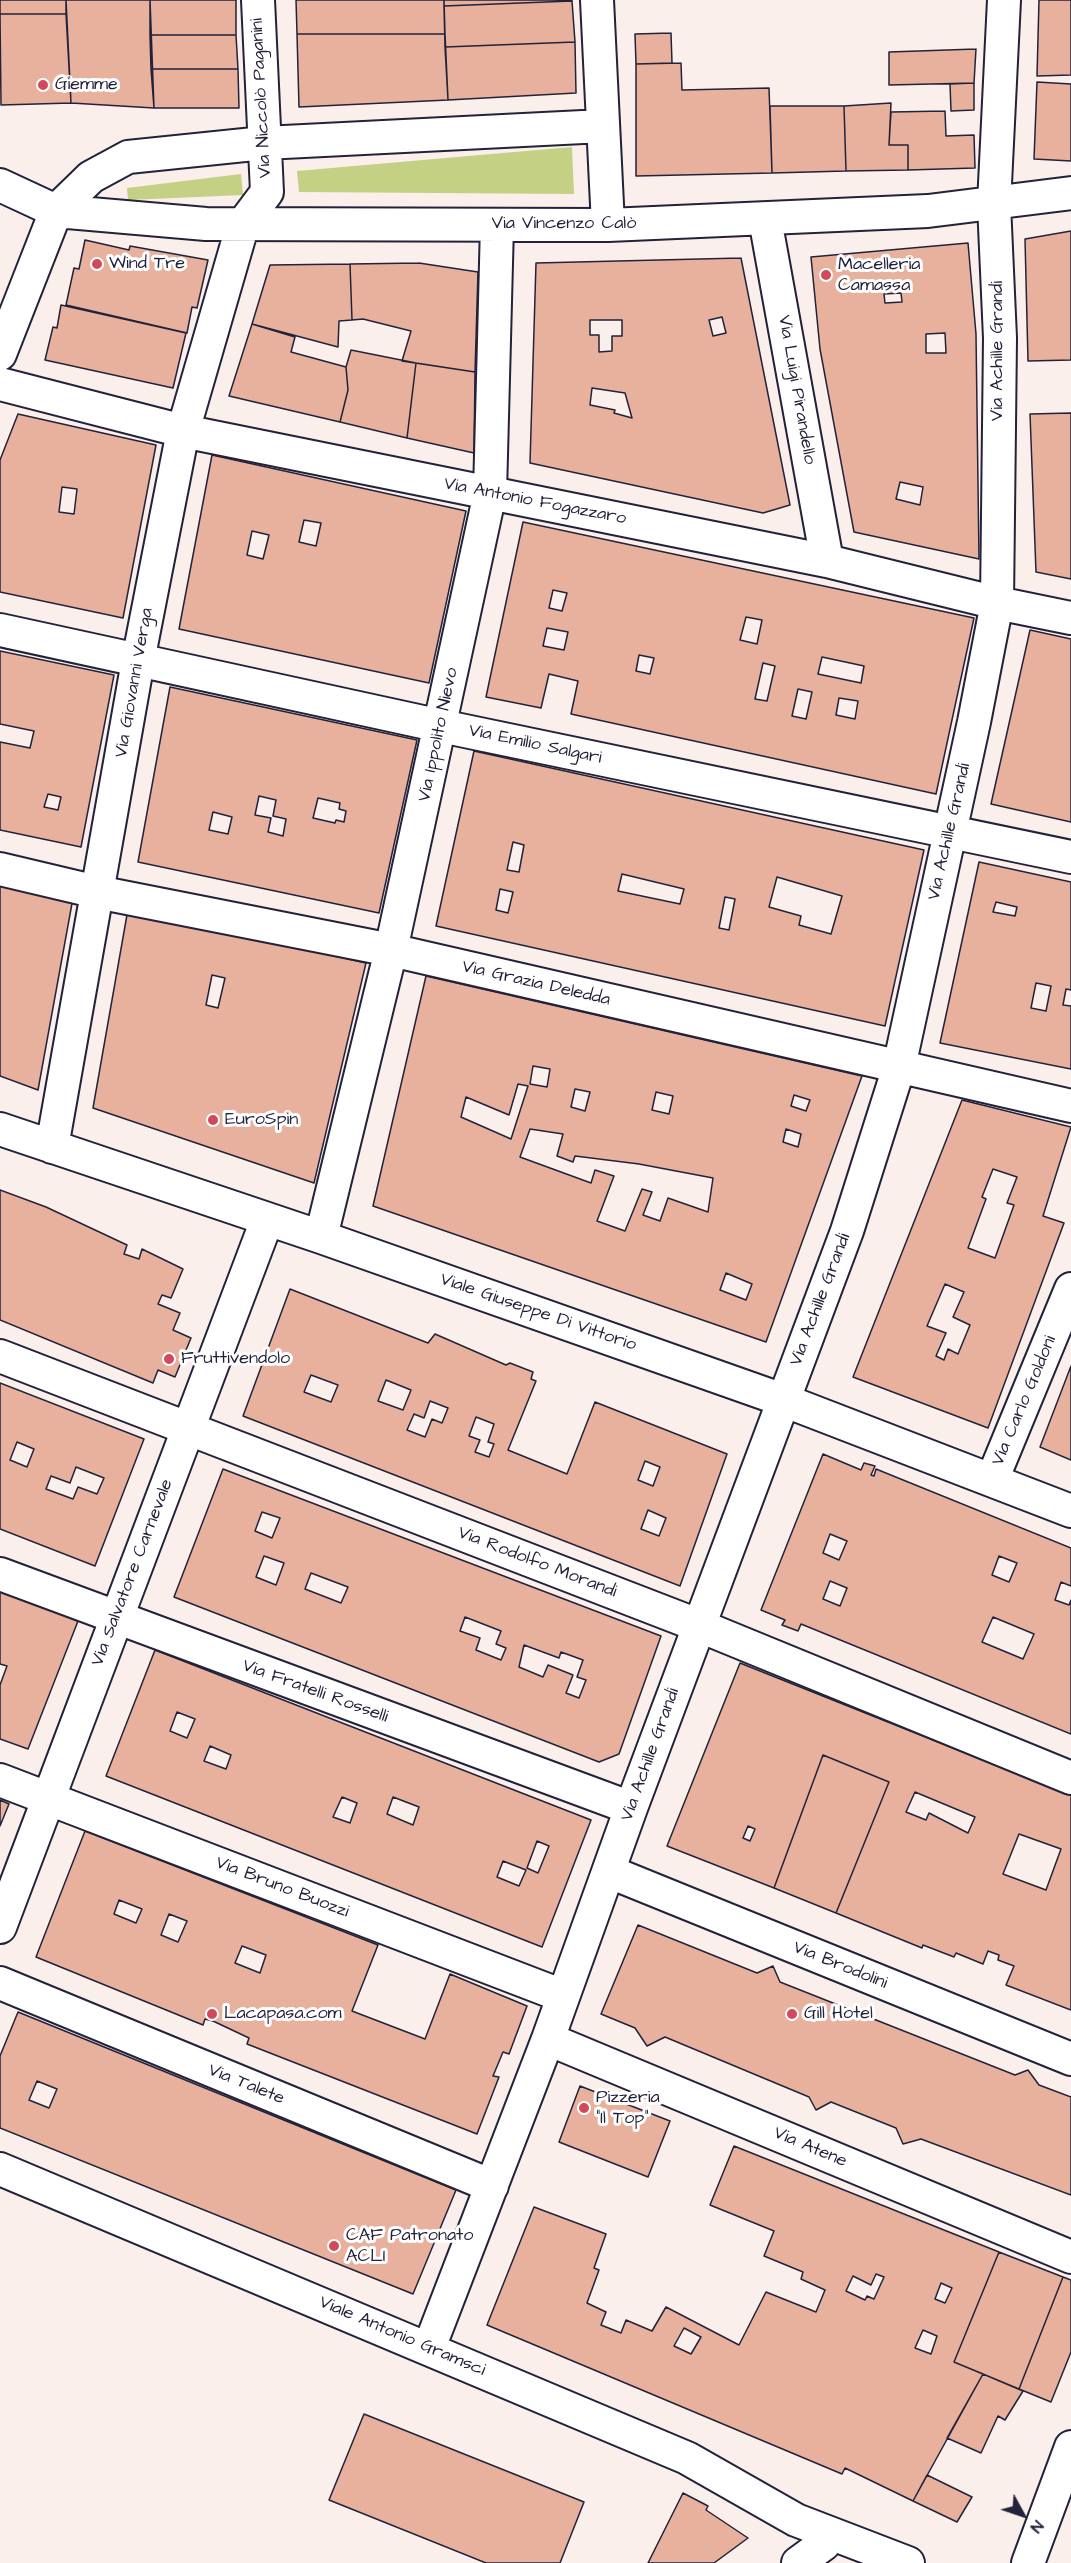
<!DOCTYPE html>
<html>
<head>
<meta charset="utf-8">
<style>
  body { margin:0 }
  #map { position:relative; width:1071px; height:2563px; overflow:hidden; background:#faefeb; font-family:"Architects Daughter",sans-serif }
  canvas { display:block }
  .north { position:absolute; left:993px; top:2485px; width:60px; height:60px; -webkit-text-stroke:4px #fff; paint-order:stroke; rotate:130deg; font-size:16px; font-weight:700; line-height:24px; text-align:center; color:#22223b }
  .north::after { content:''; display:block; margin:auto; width:21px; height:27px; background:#22223b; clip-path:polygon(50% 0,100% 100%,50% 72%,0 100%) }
</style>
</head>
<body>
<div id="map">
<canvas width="1071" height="2563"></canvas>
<div class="north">N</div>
</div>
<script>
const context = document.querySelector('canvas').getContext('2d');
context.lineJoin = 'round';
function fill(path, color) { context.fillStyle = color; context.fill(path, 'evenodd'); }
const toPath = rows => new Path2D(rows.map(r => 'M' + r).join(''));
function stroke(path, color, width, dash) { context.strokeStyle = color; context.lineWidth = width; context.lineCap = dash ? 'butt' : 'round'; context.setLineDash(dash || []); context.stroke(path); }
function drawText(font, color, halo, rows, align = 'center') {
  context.font = font + ' "Architects Daughter",sans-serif'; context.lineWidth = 6; context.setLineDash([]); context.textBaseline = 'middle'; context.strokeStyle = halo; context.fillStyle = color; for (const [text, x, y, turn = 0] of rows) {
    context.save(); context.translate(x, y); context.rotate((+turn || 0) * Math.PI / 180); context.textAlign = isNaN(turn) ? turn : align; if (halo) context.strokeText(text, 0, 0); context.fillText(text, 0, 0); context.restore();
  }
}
fill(toPath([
  [572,147,574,194,299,192,297,171],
  [241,174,243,195,128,200,127,188]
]), '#c4d083');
const building = toPath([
  [0,0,66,0,66,14,0,14,0,0],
  [66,0,150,0,154,108,71,103,66,0],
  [150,0,236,0,236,35,150,35,150,0],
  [296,0,444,0,445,34,297,34,296,0],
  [444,0,572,0,572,1,444,6,444,0],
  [1039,0,1071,0,1071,75,1037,76,1039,0],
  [572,1,575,42,445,47,444,6,572,1],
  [0,14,66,14,71,103,1,105,0,14],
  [671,33,672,63,636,64,635,34,671,33],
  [297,34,445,34,448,100,299,107,297,34],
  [150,35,236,35,238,69,151,69,150,35],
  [575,42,576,93,448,100,445,47,575,42],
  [976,49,974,83,889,85,889,52,976,49],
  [681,63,682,90,769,88,772,173,636,176,636,64,681,63],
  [151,69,238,69,239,108,154,108,151,69],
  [1037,82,1071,84,1071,161,1034,159,1037,82],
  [974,83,974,110,951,111,950,84,974,83],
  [891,103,889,145,908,145,908,170,846,171,844,106,891,103],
  [770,106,844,106,846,171,772,173,770,106],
  [945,111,946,136,974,135,975,168,908,170,908,145,889,145,891,112,945,111],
  [1071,231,1071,360,1028,361,1025,239,1071,231],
  [85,240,129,250,130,246,208,260,197,308,192,307,187,333,66,305,74,268,79,269,85,240],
  [968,243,976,334,979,559,854,532,820,349,811,257,968,243],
  [901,293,902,302,885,303,884,294,901,293],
  [945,333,946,353,926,353,926,334,945,333],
  [900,482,923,487,920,505,896,499,900,482],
  [741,258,790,505,763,513,530,463,536,263,741,258],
  [722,317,726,333,713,336,709,320,722,317],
  [590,320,622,320,622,336,612,336,612,351,599,352,599,335,590,335,590,320],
  [592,388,625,393,632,418,614,413,615,410,590,405,592,388],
  [419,263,478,272,475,372,402,361,411,331,363,319,352,320,350,264,419,263],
  [350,264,352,320,339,321,338,347,252,324,270,265,350,264],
  [61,305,186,333,173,388,45,360,53,327,57,328,61,305],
  [252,324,295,337,291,352,346,367,348,390,340,422,229,396,252,324],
  [351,350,416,363,407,438,340,422,348,390,346,367,351,350],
  [416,363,475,372,474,453,407,438,416,363],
  [1071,413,1071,579,1036,572,1030,414,1071,413],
  [18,414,156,445,123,618,0,592,0,460,18,414],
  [62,487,77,489,74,514,59,512,62,487],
  [212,455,466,511,429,683,179,629,212,455],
  [304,520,321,523,316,546,299,542,304,520],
  [252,531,269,535,263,559,247,555,252,531],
  [523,522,974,618,936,794,571,714,578,681,549,674,541,708,486,697,523,522],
  [553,590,567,593,562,611,549,608,553,590],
  [746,617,762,620,757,644,740,640,746,617],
  [547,628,568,632,564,650,543,646,547,628],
  [639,655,654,658,650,674,636,671,639,655],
  [822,657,864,666,861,683,818,674,822,657],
  [763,663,775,666,767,701,755,699,763,663],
  [798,689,812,692,806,719,792,716,798,689],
  [839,698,858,701,855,719,836,715,839,698],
  [1030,630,1071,639,1071,822,991,804,1030,630],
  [0,651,114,675,81,847,0,830,0,742,30,748,34,731,0,724,0,651],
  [48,794,61,797,58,810,44,807,48,794],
  [170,687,417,740,379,913,138,862,170,687],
  [259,796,276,800,273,816,286,819,283,836,268,832,271,818,255,815,259,796],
  [318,798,340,803,339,809,346,811,344,822,336,820,335,823,313,818,318,798],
  [213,812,232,817,228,834,209,830,213,812],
  [474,751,924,850,885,1026,436,926,474,751],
  [513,842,524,845,519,872,507,870,513,842],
  [622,874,684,889,680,904,618,891,622,874],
  [777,877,842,896,831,934,799,925,801,916,769,907,777,877],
  [500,889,513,892,508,913,496,910,500,889],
  [725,897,735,899,729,930,719,928,725,897],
  [979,862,1071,882,1071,990,1066,989,1063,1005,1071,1006,1071,1069,940,1043,979,862],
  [996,902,1017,907,1015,916,993,912,996,902],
  [1036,983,1051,986,1046,1011,1031,1008,1036,983],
  [0,880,73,898,38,1090,0,1076,0,880],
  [128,909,366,963,314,1183,93,1108,128,909],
  [212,975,225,978,218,1008,206,1005,212,975],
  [426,976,862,1076,766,1342,373,1206,426,976],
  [533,1066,550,1069,547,1087,530,1084,533,1066],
  [518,1084,528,1086,511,1139,461,1117,466,1097,509,1115,518,1084],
  [575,1089,590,1092,585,1111,571,1107,575,1089],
  [656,1092,673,1096,669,1114,652,1110,656,1092],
  [794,1095,810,1100,806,1111,791,1106,794,1095],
  [530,1129,563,1134,557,1156,573,1162,575,1156,639,1164,713,1178,708,1212,668,1198,660,1221,643,1215,652,1192,642,1189,625,1231,597,1221,614,1176,595,1170,591,1183,520,1157,530,1129],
  [786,1129,801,1134,798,1147,783,1142,786,1129],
  [726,1273,752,1284,746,1300,720,1290,726,1273],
  [962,1100,1071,1127,1043,1216,1064,1223,988,1428,853,1377,962,1100],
  [993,1169,1017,1177,1007,1203,1014,1205,995,1258,968,1248,986,1199,982,1197,993,1169],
  [945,1284,964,1292,953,1317,970,1325,958,1354,948,1349,944,1360,936,1356,946,1333,927,1326,945,1284],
  [0,1190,46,1207,127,1245,124,1254,139,1259,142,1249,183,1269,171,1298,162,1295,158,1304,180,1313,173,1330,191,1338,175,1377,158,1370,153,1383,0,1320,0,1190],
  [290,1289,428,1343,435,1334,506,1365,510,1363,533,1372,531,1379,536,1381,508,1450,567,1474,595,1402,727,1454,680,1586,243,1416,290,1289],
  [311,1375,338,1385,331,1402,304,1392,311,1375],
  [386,1380,411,1390,403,1410,378,1401,386,1380],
  [430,1401,448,1408,442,1423,432,1419,425,1437,407,1430,414,1414,424,1418,430,1401],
  [476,1417,494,1424,488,1442,494,1444,489,1457,475,1452,480,1440,469,1436,476,1417],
  [645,1461,660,1467,653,1486,638,1480,645,1461],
  [648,1510,666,1518,659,1536,641,1529,648,1510],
  [1071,1366,1071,1460,1040,1447,1071,1366],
  [0,1383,144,1439,95,1566,0,1529,0,1383],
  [17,1442,34,1449,27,1467,10,1460,17,1442],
  [76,1467,104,1478,97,1494,78,1487,73,1499,46,1489,51,1476,70,1483,76,1467],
  [823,1454,861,1470,864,1463,875,1466,871,1475,874,1476,876,1469,1071,1548,1071,1586,1061,1582,1055,1600,1069,1605,1071,1600,1071,1734,801,1624,798,1631,782,1625,785,1620,761,1610,823,1454],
  [830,1534,847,1541,839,1560,823,1553,830,1534],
  [999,1556,1017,1563,1009,1582,992,1575,999,1556],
  [830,1581,847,1588,840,1606,823,1599,830,1581],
  [993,1617,1034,1634,1023,1659,982,1642,993,1617],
  [223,1469,661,1636,619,1754,599,1762,174,1597,223,1469],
  [262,1512,280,1518,272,1538,255,1531,262,1512],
  [264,1556,284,1563,276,1585,256,1577,264,1556],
  [311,1573,348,1587,341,1603,305,1589,311,1573],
  [465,1617,501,1631,496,1644,506,1648,501,1660,476,1650,480,1638,460,1631,465,1617],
  [524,1645,559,1658,561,1652,583,1660,577,1677,586,1680,579,1698,566,1693,573,1675,548,1665,543,1677,519,1667,524,1645],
  [0,1590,78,1621,28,1749,0,1739,0,1685,7,1666,0,1664,0,1590],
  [155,1650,591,1820,542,1947,106,1776,155,1650],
  [177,1712,195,1719,187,1738,170,1731,177,1712],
  [210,1746,231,1755,226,1769,204,1761,210,1746],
  [342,1797,357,1803,350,1823,333,1817,342,1797],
  [393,1797,419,1807,413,1825,387,1814,393,1797],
  [537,1841,549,1846,538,1873,527,1868,537,1841],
  [503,1861,526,1870,519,1886,497,1877,503,1861],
  [740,1663,1071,1795,1071,2010,1006,1985,1014,1966,998,1960,999,1955,988,1951,983,1964,956,1953,954,1957,923,1945,922,1948,836,1913,889,1782,823,1755,774,1888,667,1846,740,1663],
  [915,1792,975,1817,968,1833,929,1813,926,1820,906,1812,915,1792],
  [748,1826,755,1829,750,1841,743,1838,748,1826],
  [1019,1834,1061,1849,1046,1890,1003,1874,1019,1834],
  [823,1755,889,1782,836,1913,774,1888,823,1755],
  [0,1800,9,1804,0,1826,0,1800],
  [85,1831,378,1945,352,2011,425,2039,450,1974,527,2006,509,2054,503,2052,493,2076,499,2077,477,2134,247,2044,249,2038,213,2021,205,2019,203,2025,36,1957,85,1831],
  [119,1900,142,1909,136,1923,114,1914,119,1900],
  [169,1914,187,1921,178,1942,161,1935,169,1914],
  [242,1946,266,1955,260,1973,235,1963,242,1946],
  [638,1925,757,1973,773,1966,780,1982,1015,2075,1028,2070,1039,2085,1071,2097,1071,2195,921,2139,903,2144,896,2128,831,2102,816,2110,809,2097,665,2037,647,2046,635,2028,601,2014,638,1925],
  [18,2012,456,2190,413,2294,0,2128,0,2056,18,2012],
  [37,2081,57,2089,49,2108,29,2100,37,2081],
  [580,2086,670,2121,648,2177,559,2142,580,2086],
  [734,2146,999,2252,954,2362,983,2374,913,2501,845,2468,842,2474,487,2325,534,2207,606,2234,594,2268,599,2270,587,2303,606,2312,601,2325,621,2333,626,2320,652,2331,666,2307,739,2345,766,2292,816,2312,825,2290,801,2279,803,2272,764,2256,774,2231,710,2205,734,2146],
  [876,2274,884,2277,874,2299,867,2296,865,2300,846,2291,853,2276,871,2285,876,2274],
  [941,2283,952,2288,945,2303,935,2299,941,2283],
  [684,2328,701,2337,691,2354,674,2346,684,2328],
  [923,2330,937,2336,931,2354,915,2348,923,2330],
  [999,2252,1063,2277,1019,2389,954,2362,999,2252],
  [1063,2277,1071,2280,1071,2352,1051,2402,1019,2389,1063,2277],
  [983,2374,1023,2391,1005,2420,998,2416,981,2453,947,2438,983,2374],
  [364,2414,584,2502,560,2563,486,2563,329,2500,364,2414],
  [927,2475,972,2497,957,2522,913,2501,927,2475],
  [683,2493,708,2506,706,2510,748,2538,714,2563,648,2563,683,2493]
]);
fill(building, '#e7b19d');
stroke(building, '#22223b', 1.5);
const street = toPath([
  [597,0,608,225],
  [0,185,56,211,206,224,608,225,928,211,1071,193],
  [765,219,827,561],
  [0,354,56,211,91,177,128,157,264,143,603,126],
  [0,384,183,431,827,561,997,603,1071,618],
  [0,630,441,726,1071,857],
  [0,869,97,892,391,950,1071,1106],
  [0,1129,321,1237,783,1400,1071,1511],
  [52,1147,138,661,183,431,243,224,267,192,258,0],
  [321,1237,391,950,490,493,497,225],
  [0,1356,700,1626,1071,1778],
  [992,1480,1071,1289],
  [0,1574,631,1808],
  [0,1780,563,1996],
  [610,1872,1071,2059],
  [0,1927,267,1220],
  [0,1983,492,2186],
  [548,2039,1071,2257],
  [0,2169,687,2458,796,2520,908,2563],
  [429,2348,548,2039,631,1808,847,1231,899,1067,974,722,997,603,1000,338,994,204,1004,0],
  [798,2563,824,2544],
  [1028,2563,1071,2447]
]);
stroke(street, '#22223b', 36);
stroke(street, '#fff', 32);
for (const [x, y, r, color] of [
  [43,85,6,"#d1495b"],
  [97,264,6,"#d1495b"],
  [826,275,6,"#d1495b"],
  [213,1120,6,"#d1495b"],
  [169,1359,6,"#d1495b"],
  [212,2014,6,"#d1495b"],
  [792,2014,6,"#d1495b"],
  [584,2108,6,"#d1495b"],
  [334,2246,6,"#d1495b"]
]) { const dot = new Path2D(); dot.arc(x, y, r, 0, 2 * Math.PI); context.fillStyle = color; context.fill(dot); stroke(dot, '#fff', 2); }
drawText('18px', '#22223b', '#fff', [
  ["Giemme",55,85],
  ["Wind Tre",109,264],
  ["Macelleria",838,265],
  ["Camassa",838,286],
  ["EuroSpin",225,1120],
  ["Fruttivendolo",181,1359],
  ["Lacapasa.com",224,2014],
  ["Gill Hotel",804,2014],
  ["Pizzeria",596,2098],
  ["\"Il Top\"",596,2119],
  ["CAF Patronato",346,2236],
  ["ACLI",346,2257]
], 'left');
drawText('18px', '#22223b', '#fff', [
  ["Via Niccolò Paganini",262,98,-93],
  ["Via Vincenzo Calò",564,224],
  ["Via Achille Grandi",998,351,-90],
  ["Via Luigi Pirandello",796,390,80],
  ["Via Antonio Fogazzaro",535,502,11],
  ["Via Giovanni Verga",135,683,-80],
  ["Via Ippolito Nievo",439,735,-78],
  ["Via Emilio Salgari",535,745,12],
  ["Via Achille Grandi",950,832,-77],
  ["Via Grazia Deledda",536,984,13],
  ["Via Achille Grandi",821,1300,-69],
  ["Viale Giuseppe Di Vittorio",538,1313,19],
  ["Via Carlo Goldoni",1025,1401,-67],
  ["Via Rodolfo Morandi",537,1563,21],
  ["Via Salvatore Carnevale",133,1573,-69],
  ["Via Fratelli Rosselli",315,1692,20],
  ["Via Achille Grandi",651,1755,-70],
  ["Via Bruno Buozzi",282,1888,21],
  ["Via Brodolini",840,1966,22],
  ["Via Talete",246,2085,22],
  ["Via Atene",810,2148,23],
  ["Viale Antonio Gramsci",402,2337,23]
]);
</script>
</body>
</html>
